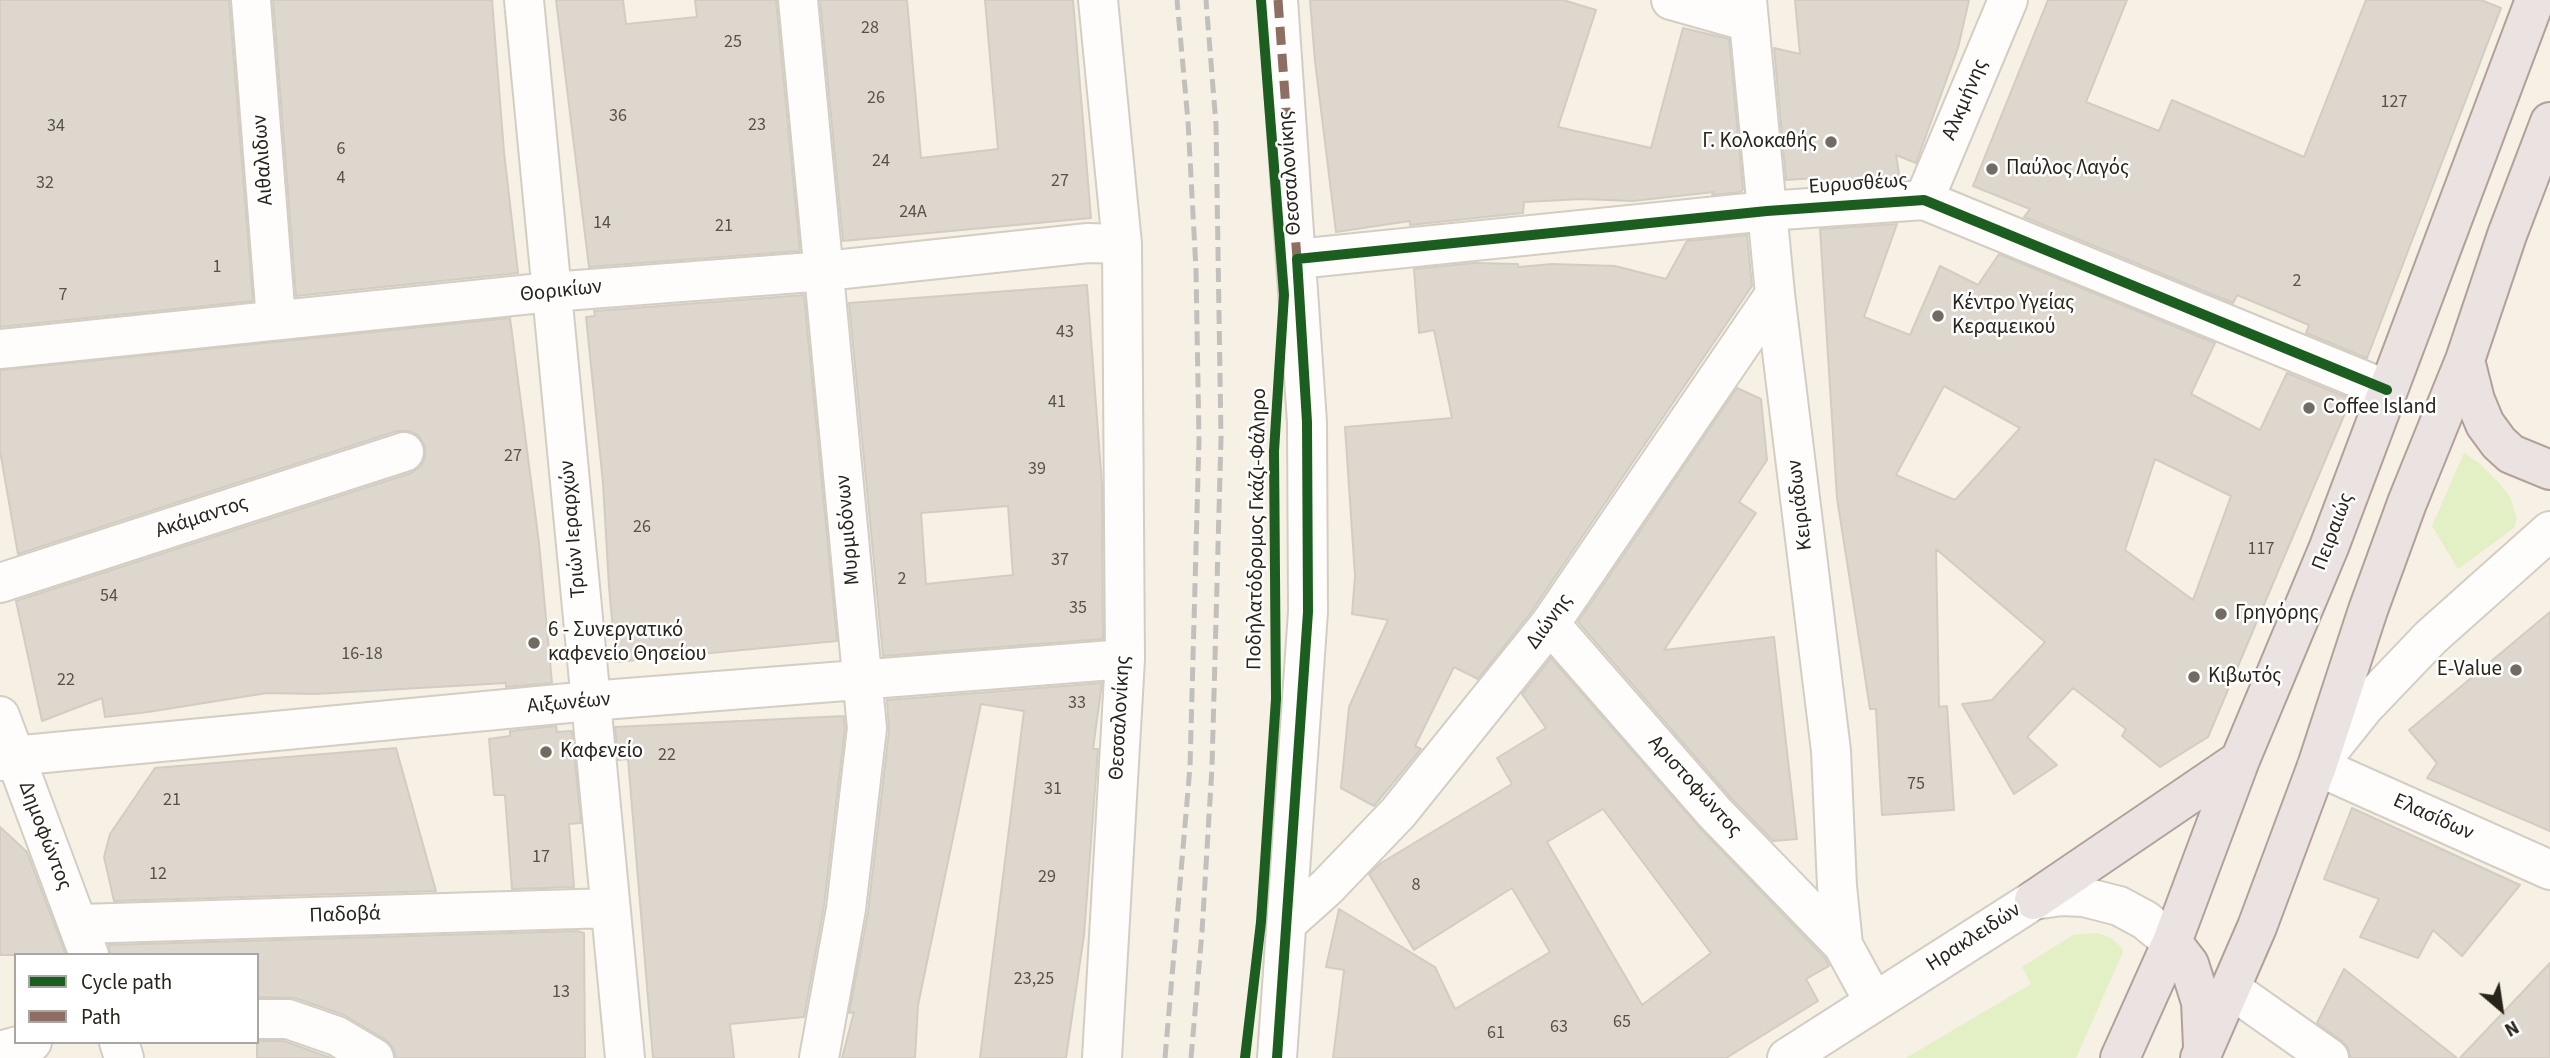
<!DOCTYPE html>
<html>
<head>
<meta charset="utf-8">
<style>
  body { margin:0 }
  #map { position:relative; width:2550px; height:1058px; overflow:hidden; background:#f7f0e5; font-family:"Source Sans 3",sans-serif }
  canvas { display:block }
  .legend { position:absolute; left:14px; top:953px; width:245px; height:91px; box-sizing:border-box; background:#fff; border:2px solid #a9a7a4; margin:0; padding:9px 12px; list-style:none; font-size:21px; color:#29241b }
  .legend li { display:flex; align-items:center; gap:14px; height:35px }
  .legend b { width:35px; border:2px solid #a9a7a4 }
  .north { position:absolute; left:2466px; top:974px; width:70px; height:70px; -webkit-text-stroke:5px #fff; paint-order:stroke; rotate:151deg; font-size:19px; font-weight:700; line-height:28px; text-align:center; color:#29241b }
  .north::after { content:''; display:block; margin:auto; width:24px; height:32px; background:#29241b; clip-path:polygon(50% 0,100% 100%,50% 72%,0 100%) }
</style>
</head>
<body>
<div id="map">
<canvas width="2550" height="1058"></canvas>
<ul class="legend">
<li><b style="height:9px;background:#1b5e20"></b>Cycle path</li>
<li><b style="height:9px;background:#8d6e63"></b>Path</li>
</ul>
<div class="north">N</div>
</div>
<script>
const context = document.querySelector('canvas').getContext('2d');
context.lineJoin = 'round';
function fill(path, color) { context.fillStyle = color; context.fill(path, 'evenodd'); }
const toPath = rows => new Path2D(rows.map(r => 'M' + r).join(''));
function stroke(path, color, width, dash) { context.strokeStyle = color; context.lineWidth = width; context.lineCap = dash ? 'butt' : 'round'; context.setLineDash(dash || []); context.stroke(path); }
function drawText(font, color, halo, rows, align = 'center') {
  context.font = font + ' "Source Sans 3",sans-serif'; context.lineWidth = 5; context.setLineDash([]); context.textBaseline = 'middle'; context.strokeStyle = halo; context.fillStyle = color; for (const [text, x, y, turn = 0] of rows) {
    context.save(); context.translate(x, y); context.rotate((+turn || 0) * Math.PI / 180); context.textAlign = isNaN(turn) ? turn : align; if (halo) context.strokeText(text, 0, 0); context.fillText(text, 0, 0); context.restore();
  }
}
fill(toPath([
  [2464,453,2479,463,2499,483,2510,497,2517,519,2514,528,2458,569,2432,526],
  [2097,933,2111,938,2122,948,2123,952,2076,1058,1906,1058,2031,984,2022,967,2073,935]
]), '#e3efc5');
const building = toPath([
  [0,0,229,0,253,301,0,327,0,0],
  [273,0,492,0,504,152,518,273,296,296,273,0],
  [556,0,623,0,626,24,697,17,695,0,776,0,800,251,589,267,556,0],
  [820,0,907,0,921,158,998,149,985,0,1073,0,1091,218,843,241,820,0],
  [1310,0,1563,0,1596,10,1558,127,1651,148,1683,28,1729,39,1743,189,1741,192,1712,195,1714,192,1633,201,1581,199,1524,202,1523,213,1410,225,1410,221,1336,232,1315,61,1310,0],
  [1795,0,1969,0,1958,48,1916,163,1896,155,1900,180,1817,186,1816,178,1786,180,1774,48,1800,54,1795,0],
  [2048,0,2127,0,2086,102,2159,131,2172,100,2304,157,2366,0,2481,0,2501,8,2367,358,2306,333,2309,325,2237,295,2233,303,2024,217,2030,209,1973,186,2048,0],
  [1897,224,1864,317,1910,335,1940,266,1978,285,1999,254,2215,343,2191,394,2260,430,2287,373,2351,399,2208,737,2160,767,2122,736,2126,729,2073,688,2027,737,2057,765,2014,794,1962,704,1992,700,2045,642,1936,549,1939,707,1947,706,1954,810,1882,815,1876,709,1870,709,1837,498,1820,229,1897,224],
  [1944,386,2020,428,1955,500,1896,475,1944,386],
  [2155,459,2231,496,2193,600,2125,550,2155,459],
  [1747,235,1752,286,1532,611,1478,679,1454,667,1415,746,1421,749,1374,806,1341,788,1349,707,1388,620,1352,614,1355,576,1345,427,1452,418,1434,330,1419,333,1414,269,1474,263,1518,264,1518,267,1552,264,1615,266,1666,279,1687,241,1747,235],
  [1087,285,1102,485,1103,639,883,656,849,303,1087,285],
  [1008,506,1013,575,926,584,921,513,1008,506],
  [804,295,837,641,616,662,609,587,603,483,586,317,595,316,594,311,804,295],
  [510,318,539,543,552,683,506,687,506,683,315,694,267,693,148,712,105,717,102,698,42,721,16,601,411,473,421,466,425,457,425,446,418,435,408,431,397,431,18,554,0,451,0,370,510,318],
  [1737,388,1761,399,1767,460,1739,502,1756,513,1664,650,1774,637,1797,839,1773,841,1731,798,1578,622,1737,388],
  [2550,612,2550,831,2427,778,2437,763,2409,730,2550,612],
  [1551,658,1699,827,1825,958,1829,966,1806,979,1818,1001,1726,1058,1333,1058,1344,970,1326,967,1339,909,1435,967,1455,1009,1550,952,1512,888,1414,950,1369,874,1381,863,1512,784,1497,758,1546,728,1522,694,1551,658],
  [1603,809,1711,953,1642,1005,1547,842,1603,809],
  [1102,683,1093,749,1098,749,1084,935,1066,1058,980,1058,1024,711,981,704,918,1005,915,1058,842,1058,854,1012,849,1013,868,912,889,731,887,700,1102,683],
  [844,716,845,728,824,906,804,1017,730,1024,734,1058,653,1058,628,759,618,760,615,727,844,716],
  [556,726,557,732,572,731,581,823,569,824,574,887,512,889,505,795,494,795,489,739,510,736,510,731,556,726],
  [396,748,436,891,114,901,104,857,110,834,155,768,396,748],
  [2352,808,2520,885,2462,956,2433,930,2418,958,2360,937,2379,899,2324,879,2352,808],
  [0,827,27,852,66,955,0,955,0,827],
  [577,931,584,933,585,1058,396,1058,393,1048,386,1040,344,1015,295,998,257,997,257,955,110,955,109,945,577,931],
  [2550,963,2550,1058,2460,1058,2550,963],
  [2344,969,2457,1058,2351,1058,2348,1048,2342,1041,2317,1023,2344,969],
  [257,1041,284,1041,331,1058,257,1058,257,1041]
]);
fill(building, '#ddd7ce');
stroke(building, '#d2ccc2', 2);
const minor = toPath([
  [251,0,276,320],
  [524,0,625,1058],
  [798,0,867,728,846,909,819,1058],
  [1098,0,1122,244,1125,659,1102,1058],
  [1671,0,1749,22],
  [1747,0,1775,294,1831,751,1837,886,1843,945,1874,1002],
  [1924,200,2008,0],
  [1297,259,1767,211,1924,200,2387,390],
  [0,349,551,292,825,271,1088,243,1122,244],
  [2550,531,2431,637,2365,706,2317,766,2550,870],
  [0,583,404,452],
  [1550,624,1715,813,1843,945],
  [0,716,89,955],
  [0,761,13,756,590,701,1125,659],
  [1288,922,1327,887,1398,813,1550,624,1775,294],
  [79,924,610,908],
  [2231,989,2329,1058],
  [257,1019,288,1019,337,1036,374,1058],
  [119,1042,124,1058],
  [0,1051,32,1042],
  [1277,1058,1308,612,1307,422,1278,0],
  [1787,1058,2034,900,2061,896,2084,897,2119,906,2145,920,2172,942]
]);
const major = toPath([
  [2465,360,2475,400,2485,424,2499,443,2511,454,2550,470],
  [2034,900,2240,760],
  [2172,942,2189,964,2201,1002,2203,1046],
  [2120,1058,2172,942,2240,760,2329,547,2535,0],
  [2200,1058,2257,927,2317,766,2368,610,2407,503,2465,360,2507,235,2550,122]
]);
stroke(minor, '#d3cdc3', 42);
stroke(major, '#b1a199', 42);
stroke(minor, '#fefdfb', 38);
stroke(major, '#ebe3e1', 38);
stroke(toPath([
  [1165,1058,1190,767,1199,440,1196,270,1188,121,1177,0],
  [1191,1058,1202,932,1212,767,1221,438,1216,125,1206,0]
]), '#c2c0bd', 5, [14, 7]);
stroke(toPath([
  [1278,0,1297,259]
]), '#8d6e63', 9, [18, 9]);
stroke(toPath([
  [1245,1058,1261,922,1276,699,1274,451,1284,295,1261,0],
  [1277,1058,1308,612,1307,422,1297,259,1767,211,1924,200,2387,390]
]), '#1b5e20', 10);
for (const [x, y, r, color] of [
  [1831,142,7,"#716b62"],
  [1992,169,7,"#716b62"],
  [1938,316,7,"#716b62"],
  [2309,408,7,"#716b62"],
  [2221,614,7,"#716b62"],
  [534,643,7,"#716b62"],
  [2516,670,7,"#716b62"],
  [2194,677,7,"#716b62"],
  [546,752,7,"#716b62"]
]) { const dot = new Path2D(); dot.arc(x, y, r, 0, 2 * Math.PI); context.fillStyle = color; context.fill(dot); stroke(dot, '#fff', 2.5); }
drawText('18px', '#575249', null, [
  ["28",870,29],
  ["25",733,43],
  ["26",876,99],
  ["127",2394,103],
  ["36",618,117],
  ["23",757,126],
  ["34",56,127],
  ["6",341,150],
  ["24",881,162],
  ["4",341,179],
  ["27",1060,182],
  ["32",45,184],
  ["24A",913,213],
  ["14",602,224],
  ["21",724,227],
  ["1",217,268],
  ["2",2297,282],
  ["7",63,296],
  ["43",1065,333],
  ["41",1057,403],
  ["27",513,457],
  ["39",1037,470],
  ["26",642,528],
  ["117",2261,550],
  ["37",1060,561],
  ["2",902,580],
  ["54",109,597],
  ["35",1078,609],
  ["16-18",362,655],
  ["22",66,681],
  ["33",1077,704],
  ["22",667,756],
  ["75",1916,785],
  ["31",1053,790],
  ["21",172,801],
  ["17",541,858],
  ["12",158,875],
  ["29",1047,878],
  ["8",1416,886],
  ["23,25",1034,980],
  ["13",561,993],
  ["65",1622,1023],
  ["63",1559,1028],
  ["61",1496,1034]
]);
drawText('21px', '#29241b', '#fff', [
  ["Αλκμήνης",1966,100,-67],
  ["Αιθαλιδων",264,160,-94],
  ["Θεσσαλονίκης",1291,173,-94],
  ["Ευρυσθέως",1858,185,-4],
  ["Θορικίων",561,292,-6],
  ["Κειριάδων",1801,505,-97],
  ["Ακάμαντος",202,518,-18],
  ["Τριών Ιεραρχών",574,529,-95],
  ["Ποδηλατόδρομος Γκάζι-Φάληρο",1258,529,-89],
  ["Μυρμιδόνων",849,530,-95],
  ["Πειραιώς",2334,532,-69],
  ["Διώνης",1550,622,-54],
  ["Αιξωνέων",569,704,-5],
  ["Θεσσαλονίκης",1121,718,-87],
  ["Αριστοφώντος",1694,787,48],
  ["Ελασίδων",2433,818,24],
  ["Δημοφώντος",44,836,69],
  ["Παδοβά",345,916,-2],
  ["Ηρακλειδών",1974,938,-33]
]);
drawText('21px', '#29241b', '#fff', [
  ["Γ. Κολοκαθής",1817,142,"right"],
  ["Παύλος Λαγός",2006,169],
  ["Κέντρο Υγείας",1952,304],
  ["Κεραμεικού",1952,328],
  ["Coffee Island",2323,408],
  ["Γρηγόρης",2235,614],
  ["6 - Συνεργατικό",548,631],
  ["καφενείο Θησείου",548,655],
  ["E-Value",2502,670,"right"],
  ["Κιβωτός",2208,677],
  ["Καφενείο",560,752]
], 'left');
</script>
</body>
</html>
